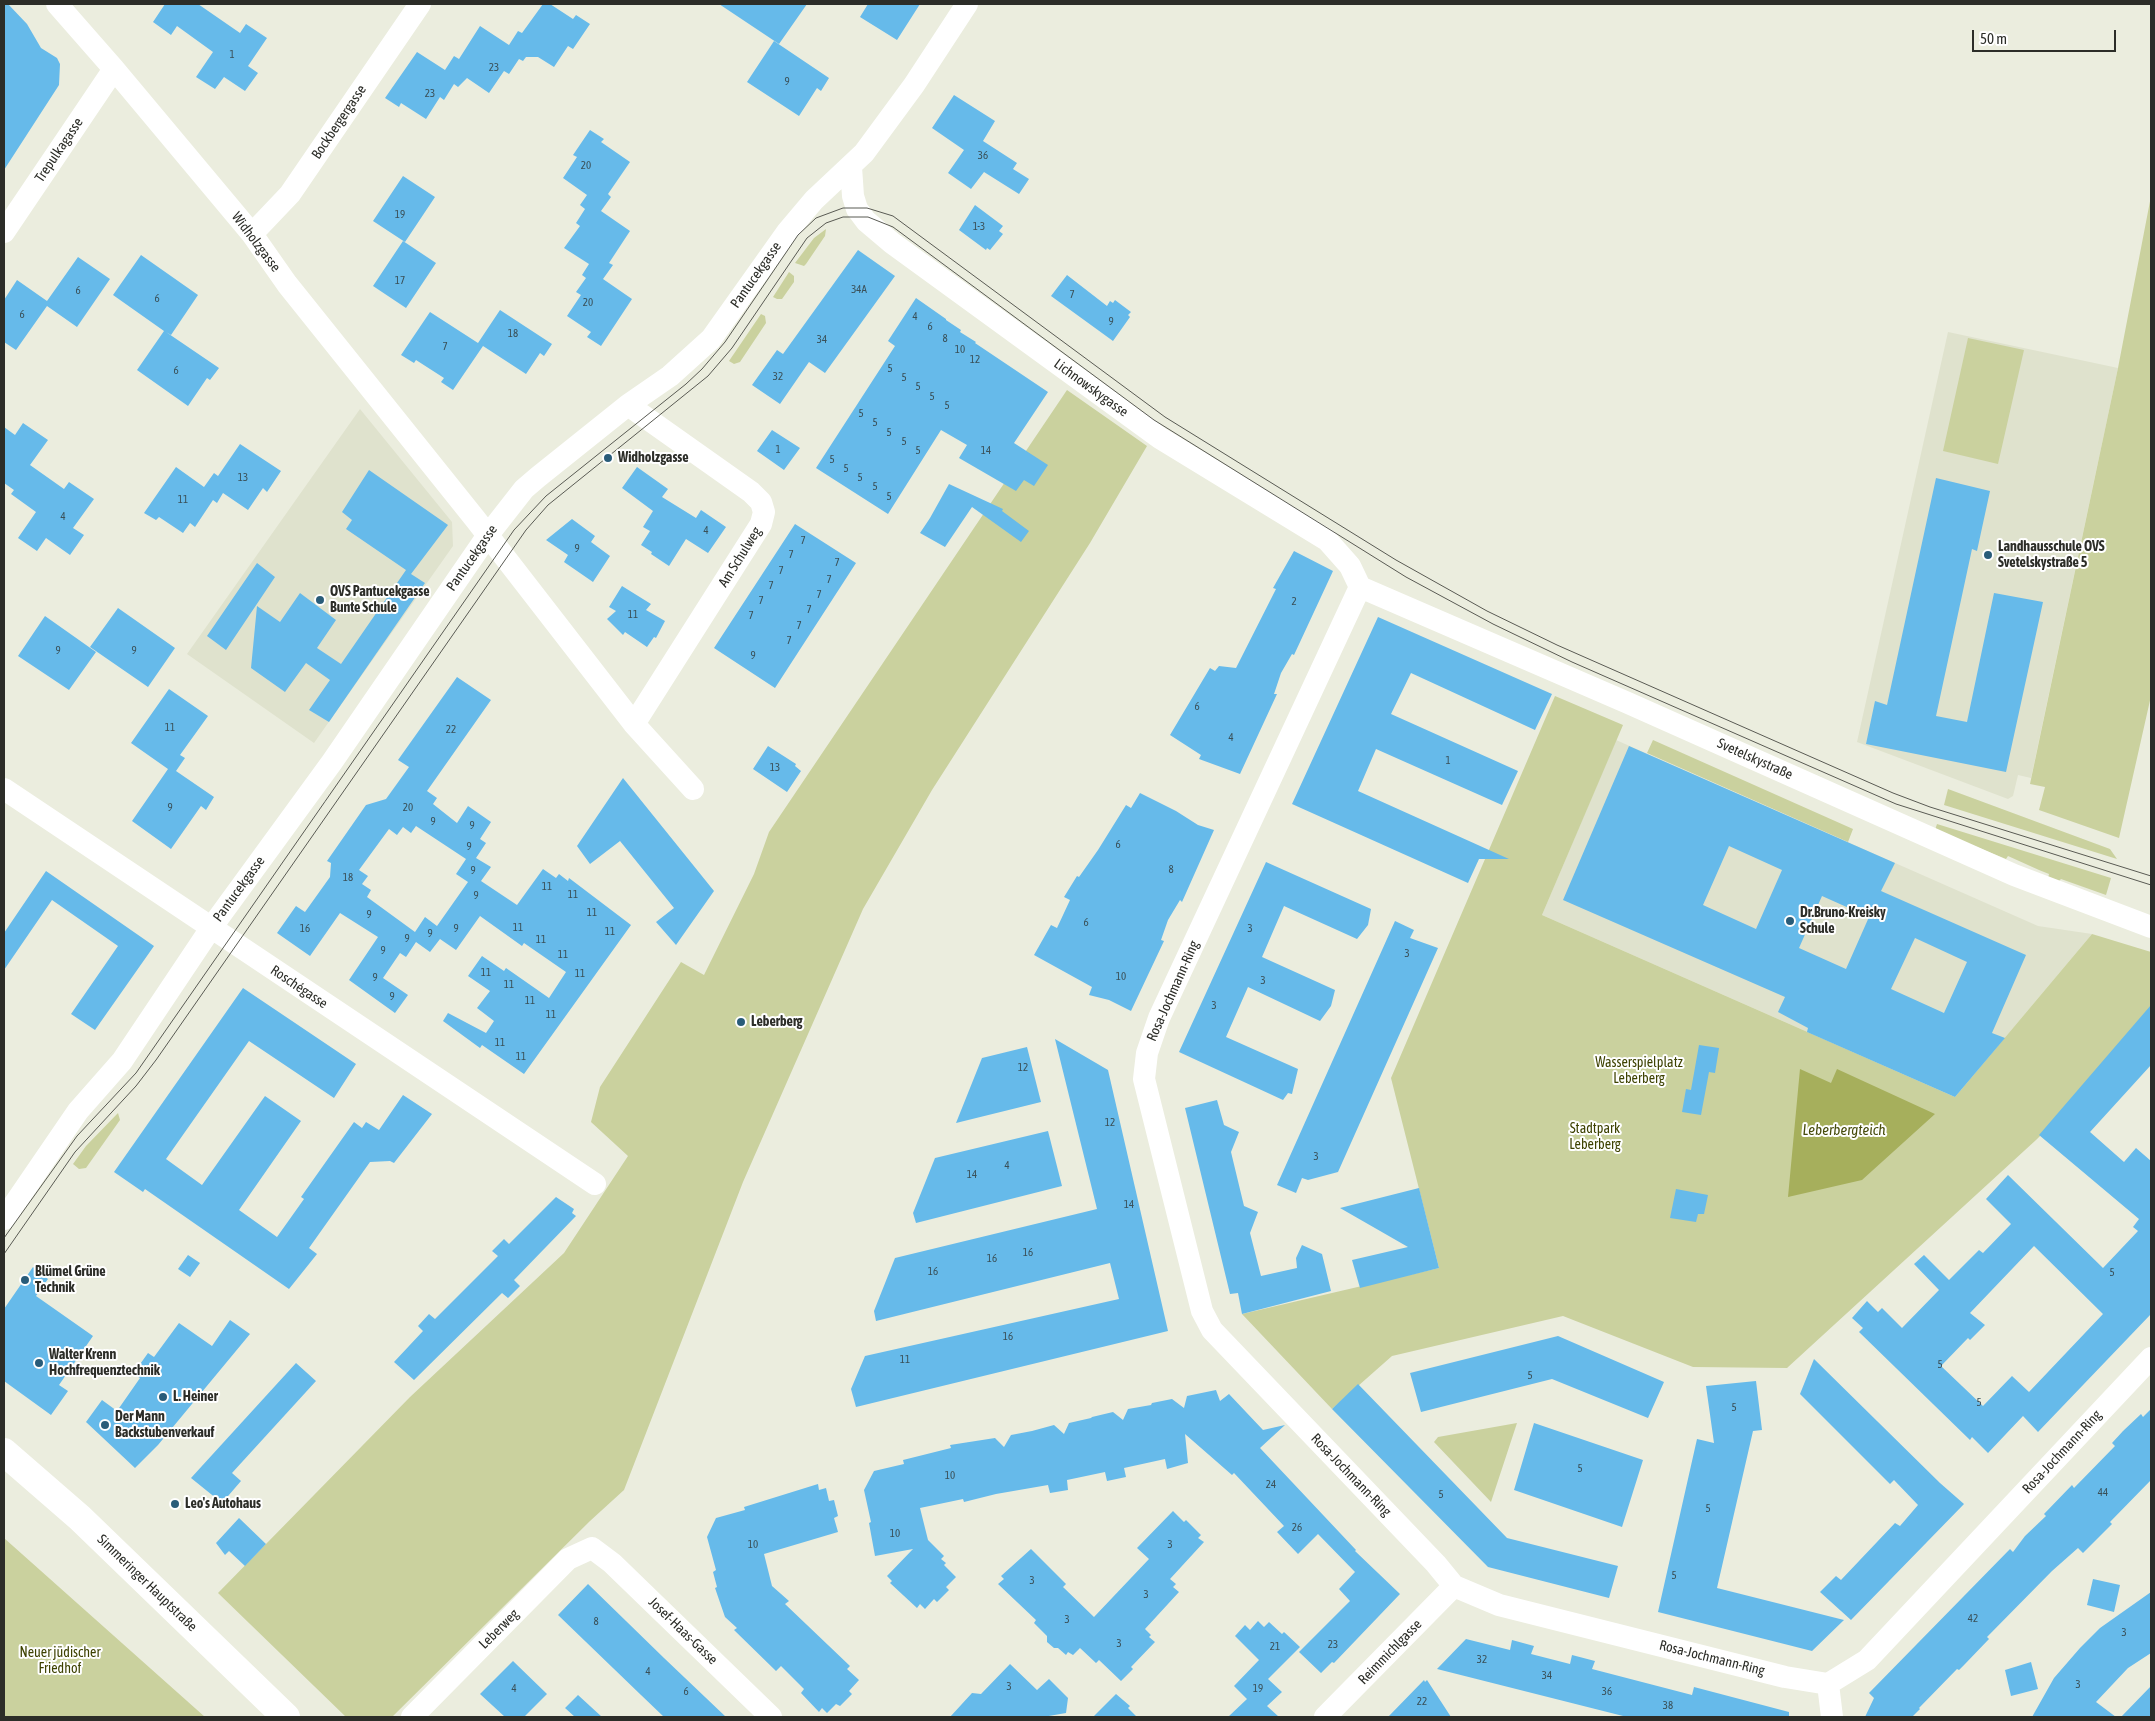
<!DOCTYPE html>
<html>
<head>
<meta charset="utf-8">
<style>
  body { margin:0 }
  #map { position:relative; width:2155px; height:1721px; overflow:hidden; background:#ebedde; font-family:"Asap Condensed",sans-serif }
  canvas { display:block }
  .frame { position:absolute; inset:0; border:5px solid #2c2d28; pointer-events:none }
  .scale { position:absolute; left:1972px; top:30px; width:144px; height:22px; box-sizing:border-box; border:2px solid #2c2d28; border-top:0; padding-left:6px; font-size:15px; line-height:18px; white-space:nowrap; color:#2c2d28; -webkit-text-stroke:4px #fff; paint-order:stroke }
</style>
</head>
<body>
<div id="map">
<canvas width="2155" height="1721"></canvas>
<div class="frame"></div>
<div class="scale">50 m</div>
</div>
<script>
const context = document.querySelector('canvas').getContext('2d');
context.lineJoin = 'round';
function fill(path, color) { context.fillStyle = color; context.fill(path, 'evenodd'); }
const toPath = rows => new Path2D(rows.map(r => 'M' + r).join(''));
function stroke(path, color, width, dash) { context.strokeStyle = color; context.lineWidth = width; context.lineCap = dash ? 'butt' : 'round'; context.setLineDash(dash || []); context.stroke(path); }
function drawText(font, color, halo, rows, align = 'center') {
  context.font = font + ' "Asap Condensed",sans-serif'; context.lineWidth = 4; context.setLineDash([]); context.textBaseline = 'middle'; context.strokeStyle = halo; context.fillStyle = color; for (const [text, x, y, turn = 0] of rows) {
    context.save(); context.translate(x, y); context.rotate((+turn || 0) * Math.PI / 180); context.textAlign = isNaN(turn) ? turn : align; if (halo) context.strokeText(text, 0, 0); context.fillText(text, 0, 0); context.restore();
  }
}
fill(toPath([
  [1948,332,2118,368,2031,778,2018,775,2013,796,2008,799,1857,742],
  [360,409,452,522,453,546,314,743,187,654],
  [1616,740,2038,926,2092,934,1955,1097,1542,915]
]), '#dfe2cd');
fill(toPath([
  [2151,196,2151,696,2119,838,2039,810,2045,787,2030,784,2118,368],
  [826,229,825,236,806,264,804,266,795,263,814,238],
  [789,272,794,276,794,282,782,299,777,299,773,297],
  [761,314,765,316,766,323,740,362,734,364,729,361],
  [1968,338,2024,350,1998,464,1943,451],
  [1067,390,1147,446,1090,543,932,790,863,909,743,1182,624,1490,590,1521,392,1717,346,1717,218,1593,410,1397,564,1253,628,1156,591,1122,600,1087,681,962,704,975,754,874,769,832],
  [1555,696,1623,725,1542,915,1955,1097,2092,934,2151,952,2151,1017,2101,1076,2036,1140,1787,1368,1693,1367,1563,1316,1392,1356,1332,1409,1242,1314,1439,1268,1391,1078],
  [1653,740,1853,829,1848,842,1647,753],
  [1948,789,2110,849,2117,859,1944,805],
  [1937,824,2111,878,2106,895,2061,879,2057,883,2048,878,2049,874,2039,870,2008,856,2006,859,1935,830],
  [118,1113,120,1120,86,1168,79,1169,73,1164,86,1146],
  [1517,1423,1491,1502,1434,1442,1438,1437],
  [4,1538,205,1717,4,1717]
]), '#cad19e');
fill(toPath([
  [1800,1069,1831,1083,1837,1069,1935,1114,1862,1180,1788,1197]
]), '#a6af5c');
fill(toPath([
  [4,4,8,4,27,24,41,48,57,58,60,64,59,85,4,170],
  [165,4,198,4,240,33,246,24,267,38,248,66,258,73,245,91,224,77,215,89,196,77,213,52,177,26,171,35,153,22],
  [543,4,550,4,573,19,576,15,590,24,573,49,568,46,554,67,538,57,526,57,523,61,519,59,509,74,504,71,489,93,467,78,458,87,454,84,444,100,440,97,426,119,401,103,399,107,385,98,417,52,445,70,454,56,459,59,480,26,509,45,518,31,522,33],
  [719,4,807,4,779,44],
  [868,4,920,4,897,40,860,17],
  [774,41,829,78,821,91,817,88,799,116,747,82],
  [954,95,995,121,983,141,1017,163,1013,169,1029,179,1019,194,984,172,971,189,948,173,964,150,932,128],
  [590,130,604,139,601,142,630,162,608,194,611,197,601,211,630,231,609,263,613,265,603,279,632,299,601,346,587,337,591,332,567,316,581,295,576,292,586,278,582,275,589,264,564,248,580,226,576,223,585,209,580,205,587,195,563,178,577,157,573,155],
  [403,176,435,197,405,242,373,221],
  [975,205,1003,226,999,231,1003,234,990,250,987,248,986,250,959,230],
  [403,241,436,263,406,308,373,286],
  [858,250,895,276,825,373,809,362,780,404,752,385,777,350,783,354],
  [141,255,198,295,171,335,166,332,219,368,210,380,207,378,188,406,137,370,164,331,113,295],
  [78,257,110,279,77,327,47,306,16,350,4,342,4,300,17,280,47,301],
  [1067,275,1107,306,1110,301,1113,303,1115,300,1131,312,1128,315,1130,317,1113,341,1051,296],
  [916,298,946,319,946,320,961,330,960,332,976,342,975,343,1048,392,1014,443,1048,465,1034,486,1024,480,1016,491,959,458,967,445,941,430,888,514,816,468,895,346,888,341],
  [500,310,552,344,544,356,540,353,526,374,483,346,453,390,441,382,444,378,416,360,414,363,401,355,430,312,478,343],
  [23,423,48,440,30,465,64,489,69,482,94,499,73,528,84,535,70,555,46,538,37,551,18,538,36,512,11,494,14,490,4,483,4,427,15,435],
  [772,430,800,448,784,470,757,451],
  [240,444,281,471,267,492,263,488,248,510,223,493,217,503,213,500,195,527,190,523,183,533,159,517,156,520,144,513,176,467,204,487,214,473,218,476],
  [637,467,668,489,662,497,696,518,701,510,726,527,708,553,686,539,669,566,651,554,652,552,641,545,650,531,643,527,653,511,622,488],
  [369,470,448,525,411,574,425,583,329,722,309,710,330,680,306,663,285,692,251,668,257,606,280,622,300,593,336,620,317,648,341,664,406,570,346,529,352,520,342,512],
  [1936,478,1990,491,1977,551,1972,549,1936,716,1967,722,1994,593,2043,602,2006,772,1866,744,1875,701,1887,705],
  [949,484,1003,509,1002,511,1029,531,1021,542,972,507,945,547,920,533,930,518],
  [572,519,595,536,591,542,610,556,593,582,564,562,568,555,546,540],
  [795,524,856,563,775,688,714,648],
  [1294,551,1333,571,1294,655,1292,654,1281,673,1274,694,1277,694,1240,774,1199,759,1201,755,1170,735,1210,668,1215,671,1219,666,1236,668,1276,589,1273,588],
  [257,563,275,577,226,650,207,636],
  [622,586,651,604,646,610,665,621,656,638,654,637,647,647,625,632,623,635,607,619,616,611,609,607],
  [118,608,175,648,148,687,90,647],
  [45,616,96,652,69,690,18,656],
  [1378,617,1552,694,1535,730,1411,673,1391,714,1518,771,1502,805,1376,749,1358,791,1509,859,1479,859,1468,883,1292,804],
  [457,677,491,700,427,791,437,798,433,804,457,823,468,806,491,822,480,839,486,843,476,858,491,867,481,881,517,905,543,869,556,878,559,874,568,881,569,878,631,925,524,1074,482,1045,480,1048,443,1021,448,1013,486,1033,494,1021,477,1008,490,991,468,976,482,956,504,971,506,968,549,998,566,972,524,943,522,946,480,916,456,950,440,939,430,952,416,942,406,957,400,953,383,978,408,995,395,1013,349,980,378,937,340,913,310,956,277,933,296,906,305,912,330,877,331,863,327,861,366,805,386,799,409,767,398,760],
  [416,826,466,859,456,874,468,882,437,926,425,917,415,932,367,897,371,890,362,884,368,876,359,870,389,829,397,835,403,827,411,833],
  [169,689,208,716,180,755,185,758,176,771,214,797,206,810,201,806,171,849,132,821,168,769,131,743],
  [768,746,796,764,795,766,801,771,787,792,753,769],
  [1629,746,1895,863,1881,891,2026,955,1992,1033,2005,1038,1955,1097,1807,1032,1808,1028,1778,1012,1785,997,1563,900],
  [1729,846,1782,870,1756,929,1703,905],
  [1822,896,1869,917,1846,969,1799,948],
  [1915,938,1967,962,1944,1013,1891,989],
  [623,778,714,891,676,945,656,922,674,908,620,841,590,864,577,846],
  [1140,793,1176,811,1198,825,1214,830,1182,902,1180,900,1168,920,1161,940,1164,941,1131,1011,1109,1000,1089,995,1092,987,1034,955,1051,925,1057,928,1070,900,1064,897,1077,876,1079,877,1098,850,1126,805,1131,808],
  [1266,862,1371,909,1368,925,1357,939,1284,906,1262,957,1335,990,1331,1006,1320,1021,1248,987,1226,1037,1298,1069,1292,1094,1288,1093,1283,1100,1179,1052],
  [46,871,154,946,95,1030,71,1014,118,946,52,900,4,970,4,933],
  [1395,921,1414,930,1410,938,1438,948,1338,1172,1308,1180,1302,1178,1296,1193,1277,1185],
  [243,988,356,1064,334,1098,249,1041,166,1159,202,1185,265,1096,301,1121,239,1210,277,1237,304,1199,301,1197,354,1122,362,1128,366,1122,379,1130,403,1095,432,1114,394,1163,390,1161,370,1162,309,1248,317,1254,289,1289,145,1189,143,1192,114,1172],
  [2151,1005,2151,1065,2090,1132,2124,1162,2136,1148,2151,1161,2151,1314,2038,1432,2023,1416,1988,1453,1972,1437,1970,1440,1859,1332,1863,1328,1852,1318,1867,1301,1878,1312,1882,1308,1902,1328,1939,1290,1914,1264,1924,1255,1949,1280,1979,1250,1983,1253,2011,1224,1986,1199,2008,1175,2103,1268,2138,1231,2133,1227,2139,1219,2039,1135],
  [2034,1246,2103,1314,2029,1392,2012,1376,1983,1406,1941,1366,1968,1338,1970,1340,1985,1325,1970,1313],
  [1055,1039,1108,1070,1168,1331,856,1407,851,1389,865,1356,1119,1299,1110,1263,876,1321,874,1311,895,1258,1097,1209],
  [1699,1045,1719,1048,1715,1073,1709,1072,1701,1115,1682,1112,1686,1089,1691,1090],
  [1027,1047,1041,1102,956,1123,982,1058],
  [1217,1100,1224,1125,1239,1132,1231,1152,1244,1206,1258,1212,1250,1233,1261,1276,1297,1268,1296,1258,1302,1245,1322,1254,1331,1291,1242,1314,1238,1293,1230,1294,1185,1108],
  [1048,1131,1062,1186,916,1223,913,1213,935,1158],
  [1419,1188,1439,1268,1360,1288,1352,1260,1408,1247,1340,1208],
  [1676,1189,1708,1195,1704,1214,1698,1214,1696,1222,1670,1218],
  [556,1197,574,1209,572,1213,576,1216,514,1280,520,1286,508,1298,502,1293,414,1380,394,1362,423,1331,418,1326,429,1314,435,1319,498,1256,492,1251,504,1239,509,1244],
  [188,1255,200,1263,190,1277,178,1269],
  [33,1267,48,1279,36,1296,93,1336,59,1385,68,1391,51,1415,4,1381,4,1309],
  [230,1320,250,1334,158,1445,135,1468,86,1422,102,1400,117,1411,140,1378,133,1374,148,1353,154,1357,179,1323,212,1346],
  [1558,1336,1664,1382,1648,1418,1552,1379,1421,1412,1410,1373],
  [1814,1359,1940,1483,1964,1504,1851,1620,1820,1592,1836,1576,1841,1580,1895,1523,1900,1526,1918,1505,1894,1480,1890,1484,1800,1394],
  [296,1363,316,1381,232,1473,241,1481,222,1503,191,1478],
  [1756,1381,1762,1430,1753,1431,1717,1588,1844,1620,1812,1651,1658,1612,1697,1439,1714,1443,1706,1386],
  [1358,1384,1507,1538,1618,1566,1609,1598,1488,1567,1332,1409],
  [1216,1390,1220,1401,1229,1394,1263,1430,1285,1425,1260,1448,1356,1550,1355,1551,1400,1594,1334,1663,1332,1662,1321,1673,1299,1652,1350,1601,1339,1589,1355,1572,1318,1534,1298,1554,1277,1532,1284,1526,1234,1473,1232,1475,1185,1434,1188,1463,1167,1469,1165,1459,1124,1468,1126,1477,1107,1481,1105,1472,1067,1480,1068,1490,1050,1493,1048,1485,996,1494,964,1502,963,1499,920,1508,928,1540,944,1556,941,1559,946,1563,944,1565,956,1577,946,1587,949,1590,937,1602,934,1599,925,1609,920,1604,917,1608,890,1583,892,1581,887,1576,913,1549,875,1556,869,1523,871,1522,864,1490,874,1471,904,1464,903,1460,951,1448,950,1445,995,1438,1004,1447,1011,1435,1032,1431,1054,1425,1064,1434,1069,1423,1091,1418,1092,1417,1113,1412,1123,1420,1128,1409,1151,1405,1152,1403,1172,1399,1184,1408,1187,1396],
  [2151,1409,2151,1480,2110,1522,2112,1524,2083,1553,2078,1548,2052,1571,1987,1637,1989,1639,1965,1664,1959,1670,1957,1669,1919,1708,1920,1709,1912,1717,1865,1717,1874,1698,1869,1693,2010,1549,2013,1552,2025,1536,2046,1516,2044,1514,2072,1485,2074,1488,2115,1446,2112,1443,2123,1431,2141,1414,2143,1417],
  [1534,1423,1643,1460,1622,1527,1514,1490],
  [818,1484,819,1490,826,1488,829,1501,834,1500,838,1516,834,1518,838,1532,764,1554,772,1586,789,1601,785,1604,850,1666,847,1669,859,1680,849,1691,852,1694,840,1706,836,1704,827,1713,822,1708,819,1712,801,1693,804,1689,781,1666,776,1671,734,1630,737,1628,725,1617,715,1588,717,1587,713,1572,716,1570,707,1537,716,1518,745,1510,744,1507],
  [1173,1511,1184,1522,1186,1520,1201,1535,1198,1538,1204,1542,1170,1579,1176,1584,1173,1587,1179,1592,1145,1629,1151,1635,1149,1637,1155,1642,1131,1667,1133,1669,1121,1681,1099,1660,1096,1663,1080,1648,1073,1655,1068,1652,1066,1655,1058,1648,1054,1648,1047,1642,1047,1636,1034,1623,1036,1620,998,1584,1004,1579,1001,1576,1031,1549,1066,1584,1063,1587,1094,1617,1149,1559,1137,1548],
  [239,1518,266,1544,245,1566,229,1551,225,1555,216,1543],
  [2093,1579,2120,1585,2114,1612,2087,1605],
  [588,1584,664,1658,726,1717,664,1717,641,1695,558,1615],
  [2151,1592,2151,1653,2128,1668,2096,1702,2116,1717,2032,1717,2054,1678,2080,1648,2100,1628],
  [1258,1621,1264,1627,1269,1622,1282,1634,1284,1632,1300,1647,1268,1679,1282,1692,1267,1706,1279,1717,1228,1717,1247,1699,1234,1686,1259,1660,1235,1636,1245,1625,1250,1630],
  [1466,1639,1510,1650,1512,1640,1534,1646,1531,1654,1570,1664,1572,1655,1595,1661,1592,1669,1692,1695,1694,1687,1789,1712,1789,1717,1627,1717,1437,1669],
  [513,1661,547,1694,524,1717,505,1717,480,1694],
  [2031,1662,2038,1689,2011,1696,2005,1670],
  [1010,1664,1037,1690,1049,1679,1068,1698,1066,1713,1043,1717,950,1717,972,1693,981,1694],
  [1424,1680,1425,1682,1427,1680,1451,1717,1388,1717],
  [2151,1686,2151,1717,2121,1717],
  [1116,1694,1130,1706,1128,1708,1137,1717,1093,1717],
  [578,1695,602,1717,575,1717,565,1708]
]), '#66baea');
stroke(toPath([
  [57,4,114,69,252,234,287,284,476,520,634,724,693,789],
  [851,167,853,196,857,209,866,221,892,243,1160,438,1327,540,1350,566,1360,587],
  [4,232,114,69],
  [252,234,290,194,420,4],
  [628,405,751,492,761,502,764,512,761,524,634,724],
  [1360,587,1159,1018,1147,1053,1144,1079,1202,1311,1212,1330,1436,1564,1454,1586,1499,1605,1785,1677,1828,1684,1867,1660,2151,1358],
  [1360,587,1628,703,2014,875,2151,927],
  [4,789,595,1184],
  [4,1219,78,1111,122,1061,211,928,332,762,488,535,524,489,538,477,628,405,670,376,711,339,787,232,814,200,864,153,914,85,967,4],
  [1828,1684,1832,1717],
  [412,1717,568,1559,592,1548,612,1563,771,1717],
  [1325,1717,1454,1586]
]), '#fff', 22);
stroke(toPath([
  [4,1452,80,1518,286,1717]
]), '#fff', 28);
stroke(toPath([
  [4,1238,77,1136,136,1073,514,530,546,496,686,384,702,369,725,342,798,235,816,218,843,208,867,208,893,216,1165,417,1396,560,1487,611,1557,645,1893,793,1930,807,2151,876],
  [4,1254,75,1152,136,1086,156,1060,526,530,548,505,708,376,732,348,807,238,826,223,843,217,868,217,893,227,1154,420,1406,577,1493,624,1572,662,1896,804,2151,885]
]), '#595a53', 1);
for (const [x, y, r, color] of [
  [608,458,5,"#295c79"],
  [1988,555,5,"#295c79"],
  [320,600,5,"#295c79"],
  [1790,921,5,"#295c79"],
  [741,1022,5,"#295c79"],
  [25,1280,5,"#295c79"],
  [39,1363,5,"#295c79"],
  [163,1397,5,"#295c79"],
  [105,1425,5,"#295c79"],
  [175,1504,5,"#295c79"]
]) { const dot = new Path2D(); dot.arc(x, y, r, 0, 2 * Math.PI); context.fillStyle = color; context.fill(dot); stroke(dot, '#fff', 2); }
drawText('11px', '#3a5058', null, [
  ["1",232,55],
  ["23",494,68],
  ["9",787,82],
  ["23",430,94],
  ["36",983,156],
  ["20",586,166],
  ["19",400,215],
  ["1-3",979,227],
  ["17",400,281],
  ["34A",859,290],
  ["6",78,291],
  ["7",1072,295],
  ["6",157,299],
  ["20",588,303],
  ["6",22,315],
  ["4",915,317],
  ["9",1111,322],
  ["6",930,327],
  ["18",513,334],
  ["8",945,339],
  ["34",822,340],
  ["7",445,347],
  ["10",960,350],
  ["12",975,360],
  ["5",890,369],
  ["6",176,371],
  ["32",778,377],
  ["5",904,378],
  ["5",918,387],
  ["5",932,397],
  ["5",947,406],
  ["5",861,414],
  ["5",875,423],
  ["5",889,433],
  ["5",904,442],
  ["1",778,450],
  ["5",918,451],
  ["14",986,451],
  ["5",832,460],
  ["5",846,469],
  ["13",243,478],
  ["5",860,478],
  ["5",875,487],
  ["5",889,497],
  ["11",183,500],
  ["4",63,517],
  ["4",706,531],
  ["7",803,541],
  ["9",577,549],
  ["7",791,555],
  ["7",837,563],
  ["7",781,571],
  ["7",829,580],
  ["7",771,586],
  ["7",819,595],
  ["7",761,601],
  ["2",1294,602],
  ["7",809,610],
  ["11",633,615],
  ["7",751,616],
  ["7",799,626],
  ["7",789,641],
  ["9",58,651],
  ["9",134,651],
  ["9",753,656],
  ["6",1197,707],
  ["11",170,728],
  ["22",451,730],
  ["4",1231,738],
  ["1",1448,761],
  ["13",775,768],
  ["9",170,808],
  ["20",408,808],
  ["9",433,822],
  ["9",472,826],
  ["6",1118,845],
  ["9",469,847],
  ["8",1171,870],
  ["9",473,871],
  ["18",348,878],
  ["11",547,887],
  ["11",573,895],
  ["9",476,896],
  ["11",592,913],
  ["9",369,915],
  ["6",1086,923],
  ["11",518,928],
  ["16",305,929],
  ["9",456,929],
  ["3",1250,929],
  ["11",610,932],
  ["9",430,934],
  ["9",407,939],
  ["11",541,940],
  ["9",383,951],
  ["3",1407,954],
  ["11",563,955],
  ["11",486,973],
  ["11",580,974],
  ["10",1121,977],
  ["9",375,978],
  ["3",1263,981],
  ["11",509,985],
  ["9",392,997],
  ["11",530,1001],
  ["3",1214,1006],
  ["11",551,1015],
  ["11",500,1043],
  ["11",521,1057],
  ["12",1023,1068],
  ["12",1110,1123],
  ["3",1316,1157],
  ["4",1007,1166],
  ["14",972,1175],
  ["14",1129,1205],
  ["16",1028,1253],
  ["16",992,1259],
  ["16",933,1272],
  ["5",2112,1273],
  ["16",1008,1337],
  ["11",905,1360],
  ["5",1940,1365],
  ["5",1530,1376],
  ["5",1979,1403],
  ["5",1734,1408],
  ["5",1580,1469],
  ["10",950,1476],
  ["24",1271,1485],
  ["44",2103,1493],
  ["5",1441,1495],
  ["5",1708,1509],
  ["26",1297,1528],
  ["10",895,1534],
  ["10",753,1545],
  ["3",1170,1545],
  ["5",1674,1576],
  ["3",1032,1581],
  ["3",1146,1595],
  ["42",1973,1619],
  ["3",1067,1620],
  ["8",596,1622],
  ["3",2124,1633],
  ["3",1119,1644],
  ["23",1333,1645],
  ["21",1275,1647],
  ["32",1482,1660],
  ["4",648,1672],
  ["34",1547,1676],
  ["3",2078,1685],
  ["3",1009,1687],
  ["4",514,1689],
  ["19",1258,1689],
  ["6",686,1692],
  ["36",1607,1692],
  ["22",1422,1702],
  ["38",1668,1706]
]);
drawText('14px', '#2c2d28', '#fff', [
  ["Bockbergergasse",339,122,-56],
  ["Trepulkagasse",59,150,-56],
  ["Widholzgasse",256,242,53],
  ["Pantucekgasse",756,275,-55],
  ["Lichnowskygasse",1091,388,36],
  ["Am Schulweg",740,557,-58],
  ["Pantucekgasse",472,558,-55],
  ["Svetelskystraße",1755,759,24],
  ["Pantucekgasse",239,889,-54],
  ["Roschégasse",299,987,34],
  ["Rosa-Jochmann-Ring",1173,991,-66],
  ["Rosa-Jochmann-Ring",2062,1452,-47],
  ["Rosa-Jochmann-Ring",1351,1475,46],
  ["Simmeringer Hauptstraße",147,1583,44],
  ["Leberweg",499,1629,-45],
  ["Josef-Haas-Gasse",683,1631,44],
  ["Reimmichlgasse",1390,1652,-46],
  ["Rosa-Jochmann-Ring",1712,1658,14]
]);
drawText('bold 14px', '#2c2d28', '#fff', [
  ["Widholzgasse",618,458],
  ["Landhausschule OVS",1998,547],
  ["Svetelskystraße 5",1998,563],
  ["OVS Pantucekgasse",330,592],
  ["Bunte Schule",330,608],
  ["Dr.Bruno-Kreisky",1800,913],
  ["Schule",1800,929],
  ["Leberberg",751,1022],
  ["Blümel Grüne",35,1272],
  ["Technik",35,1288],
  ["Walter Krenn",49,1355],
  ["Hochfrequenztechnik",49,1371],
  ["L. Heiner",173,1397],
  ["Der Mann",115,1417],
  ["Backstubenverkauf",115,1433],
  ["Leo's Autohaus",185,1504]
], 'left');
drawText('14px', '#3d4100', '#fff', [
  ["Wasserspielplatz",1639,1063],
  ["Leberberg",1639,1079],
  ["Stadtpark",1595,1129],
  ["Leberberg",1595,1145],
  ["Neuer jüdischer",60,1653],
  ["Friedhof",60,1669]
]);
drawText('italic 15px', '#464b0b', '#fff', [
  ["Leberbergteich",1844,1130]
]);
</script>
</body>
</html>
